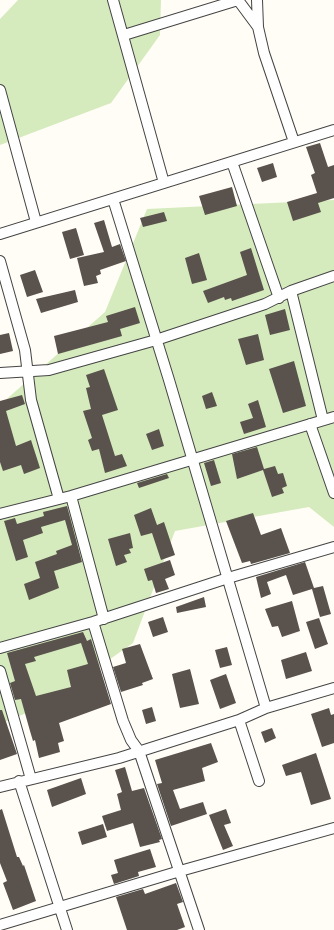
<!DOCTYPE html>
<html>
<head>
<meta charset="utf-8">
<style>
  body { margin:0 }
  canvas { display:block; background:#fffdf5 }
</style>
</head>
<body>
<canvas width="334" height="930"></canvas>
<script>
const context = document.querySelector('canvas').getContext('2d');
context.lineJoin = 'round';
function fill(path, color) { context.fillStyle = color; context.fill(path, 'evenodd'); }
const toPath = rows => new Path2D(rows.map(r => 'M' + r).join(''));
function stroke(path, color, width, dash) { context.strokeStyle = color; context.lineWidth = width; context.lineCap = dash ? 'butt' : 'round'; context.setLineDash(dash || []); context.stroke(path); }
fill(toPath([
  [18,0,161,0,160,35,111,103,0,145,0,19],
  [334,200,334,527,309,507,175,531,133,643,43,706,0,724,0,405,105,312,147,209]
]), '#d5ebbd');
fill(toPath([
  [320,143,328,167,334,165,334,198,318,203,321,212,293,221,287,202,317,193,311,175,315,173,306,147],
  [273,163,277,177,262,182,257,168],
  [232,187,237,206,205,215,199,196],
  [164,212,167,221,143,227,140,218],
  [104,220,112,247,120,244,126,261,100,270,101,274,96,276,98,283,84,286,77,258,104,252,94,223],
  [76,228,84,255,70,259,62,232],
  [251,248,264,290,232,301,231,298,225,300,224,297,208,303,203,291,247,275,240,252],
  [199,253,207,280,192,284,185,258],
  [35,270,43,292,27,297,20,275],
  [75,290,78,302,41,313,36,299],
  [135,307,140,323,120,329,122,336,58,354,54,336,108,322,106,316],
  [285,309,290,330,270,335,265,315],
  [9,333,13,351,0,354,0,335],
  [258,334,264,360,246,365,238,339],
  [294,361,306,406,283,413,269,369],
  [104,369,118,410,102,415,115,456,122,454,127,466,105,473,99,449,92,451,88,440,92,438,83,411,91,409,86,388,90,387,86,375],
  [212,392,217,406,206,409,202,396],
  [22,395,25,404,6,411,16,446,31,440,40,468,24,474,21,465,3,471,0,462,0,401],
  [258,400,266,427,244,434,240,422,253,418,248,404],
  [159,429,164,446,152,450,146,434],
  [257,447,264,469,275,466,278,474,283,473,287,486,282,488,284,493,272,497,263,470,237,479,232,454],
  [214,460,221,483,211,486,204,463],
  [167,474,169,478,139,488,137,483],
  [67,506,82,562,54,571,59,588,29,600,24,584,40,578,35,562,57,554,56,551,72,545,65,520,41,527,43,533,23,540,28,557,16,561,4,521,15,518,17,524,44,516,43,512],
  [151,508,157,525,164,522,175,555,161,560,152,533,141,536,134,515],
  [253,513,261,535,281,528,290,553,251,564,250,561,242,563,226,521],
  [130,533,133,548,129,549,131,553,124,555,127,562,116,566,108,539],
  [170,560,175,575,165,579,169,589,156,593,152,580,148,581,144,569],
  [305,562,314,588,323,586,331,614,320,617,312,589,293,595,286,575,267,582,271,594,261,598,256,577],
  [204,597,206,607,177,613,176,607],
  [292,601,300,631,282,637,278,626,272,627,265,609],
  [163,617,168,632,153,637,148,622],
  [319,618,328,644,315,649,306,622],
  [83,632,87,641,91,639,111,704,59,723,64,741,58,743,60,752,39,758,35,740,33,741,30,731,21,699,15,700,10,683,15,681,7,653],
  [81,643,88,664,67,670,71,687,36,696,25,664,36,661,34,657],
  [140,644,153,679,142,683,143,685,121,692,113,667,126,663,122,649],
  [227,647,232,665,220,668,215,650],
  [306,652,312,671,286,679,281,660],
  [190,669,199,704,180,708,172,674],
  [226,674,236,703,220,709,210,680],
  [152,707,156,721,146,724,142,710],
  [329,708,331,715,334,714,334,743,322,747,311,714],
  [0,710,2,710,17,754,0,760],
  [272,728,276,738,265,743,261,732],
  [211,743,218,762,202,768,205,781,173,790,180,809,203,802,207,814,171,826,157,784,162,783,155,760],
  [316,753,331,799,311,805,301,772,286,776,282,765],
  [125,767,132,791,144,788,162,839,159,840,160,842,140,847,133,823,107,831,102,816,121,810,117,794,122,792,115,770],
  [81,778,86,794,52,807,47,790],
  [2,809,17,857,19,857,23,866,24,865,36,901,13,910,3,883,7,881,0,863,0,810],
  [226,809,231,823,224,825,233,846,223,850,209,815],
  [103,824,107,837,82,845,78,832],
  [150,849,156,867,138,872,139,876,114,884,111,875,118,873,114,860],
  [176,883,183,902,177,904,185,927,177,930,127,930,116,897,143,889,145,894]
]), '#5a524d');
const street = toPath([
  [113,0,164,183],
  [238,0,258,27,264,53,294,142],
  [257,0,258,27],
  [124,35,238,0],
  [0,90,36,222],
  [232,162,279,298],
  [113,199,169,380,266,708],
  [0,234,334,130],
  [0,261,25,350,31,400,59,499],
  [291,291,323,420],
  [0,373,49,370,156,340,265,304,291,291,334,276],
  [310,424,334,493],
  [71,496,104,619],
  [0,514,71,496,334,417],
  [93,622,123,721,131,740,139,751,199,930],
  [0,648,93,622,228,578,334,547],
  [0,671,31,779],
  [239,720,259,781],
  [19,781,67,930],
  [0,787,119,758,239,720,266,708,334,688],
  [0,925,180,871,334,828]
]);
stroke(street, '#444', 12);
stroke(street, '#fff', 10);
</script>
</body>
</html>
